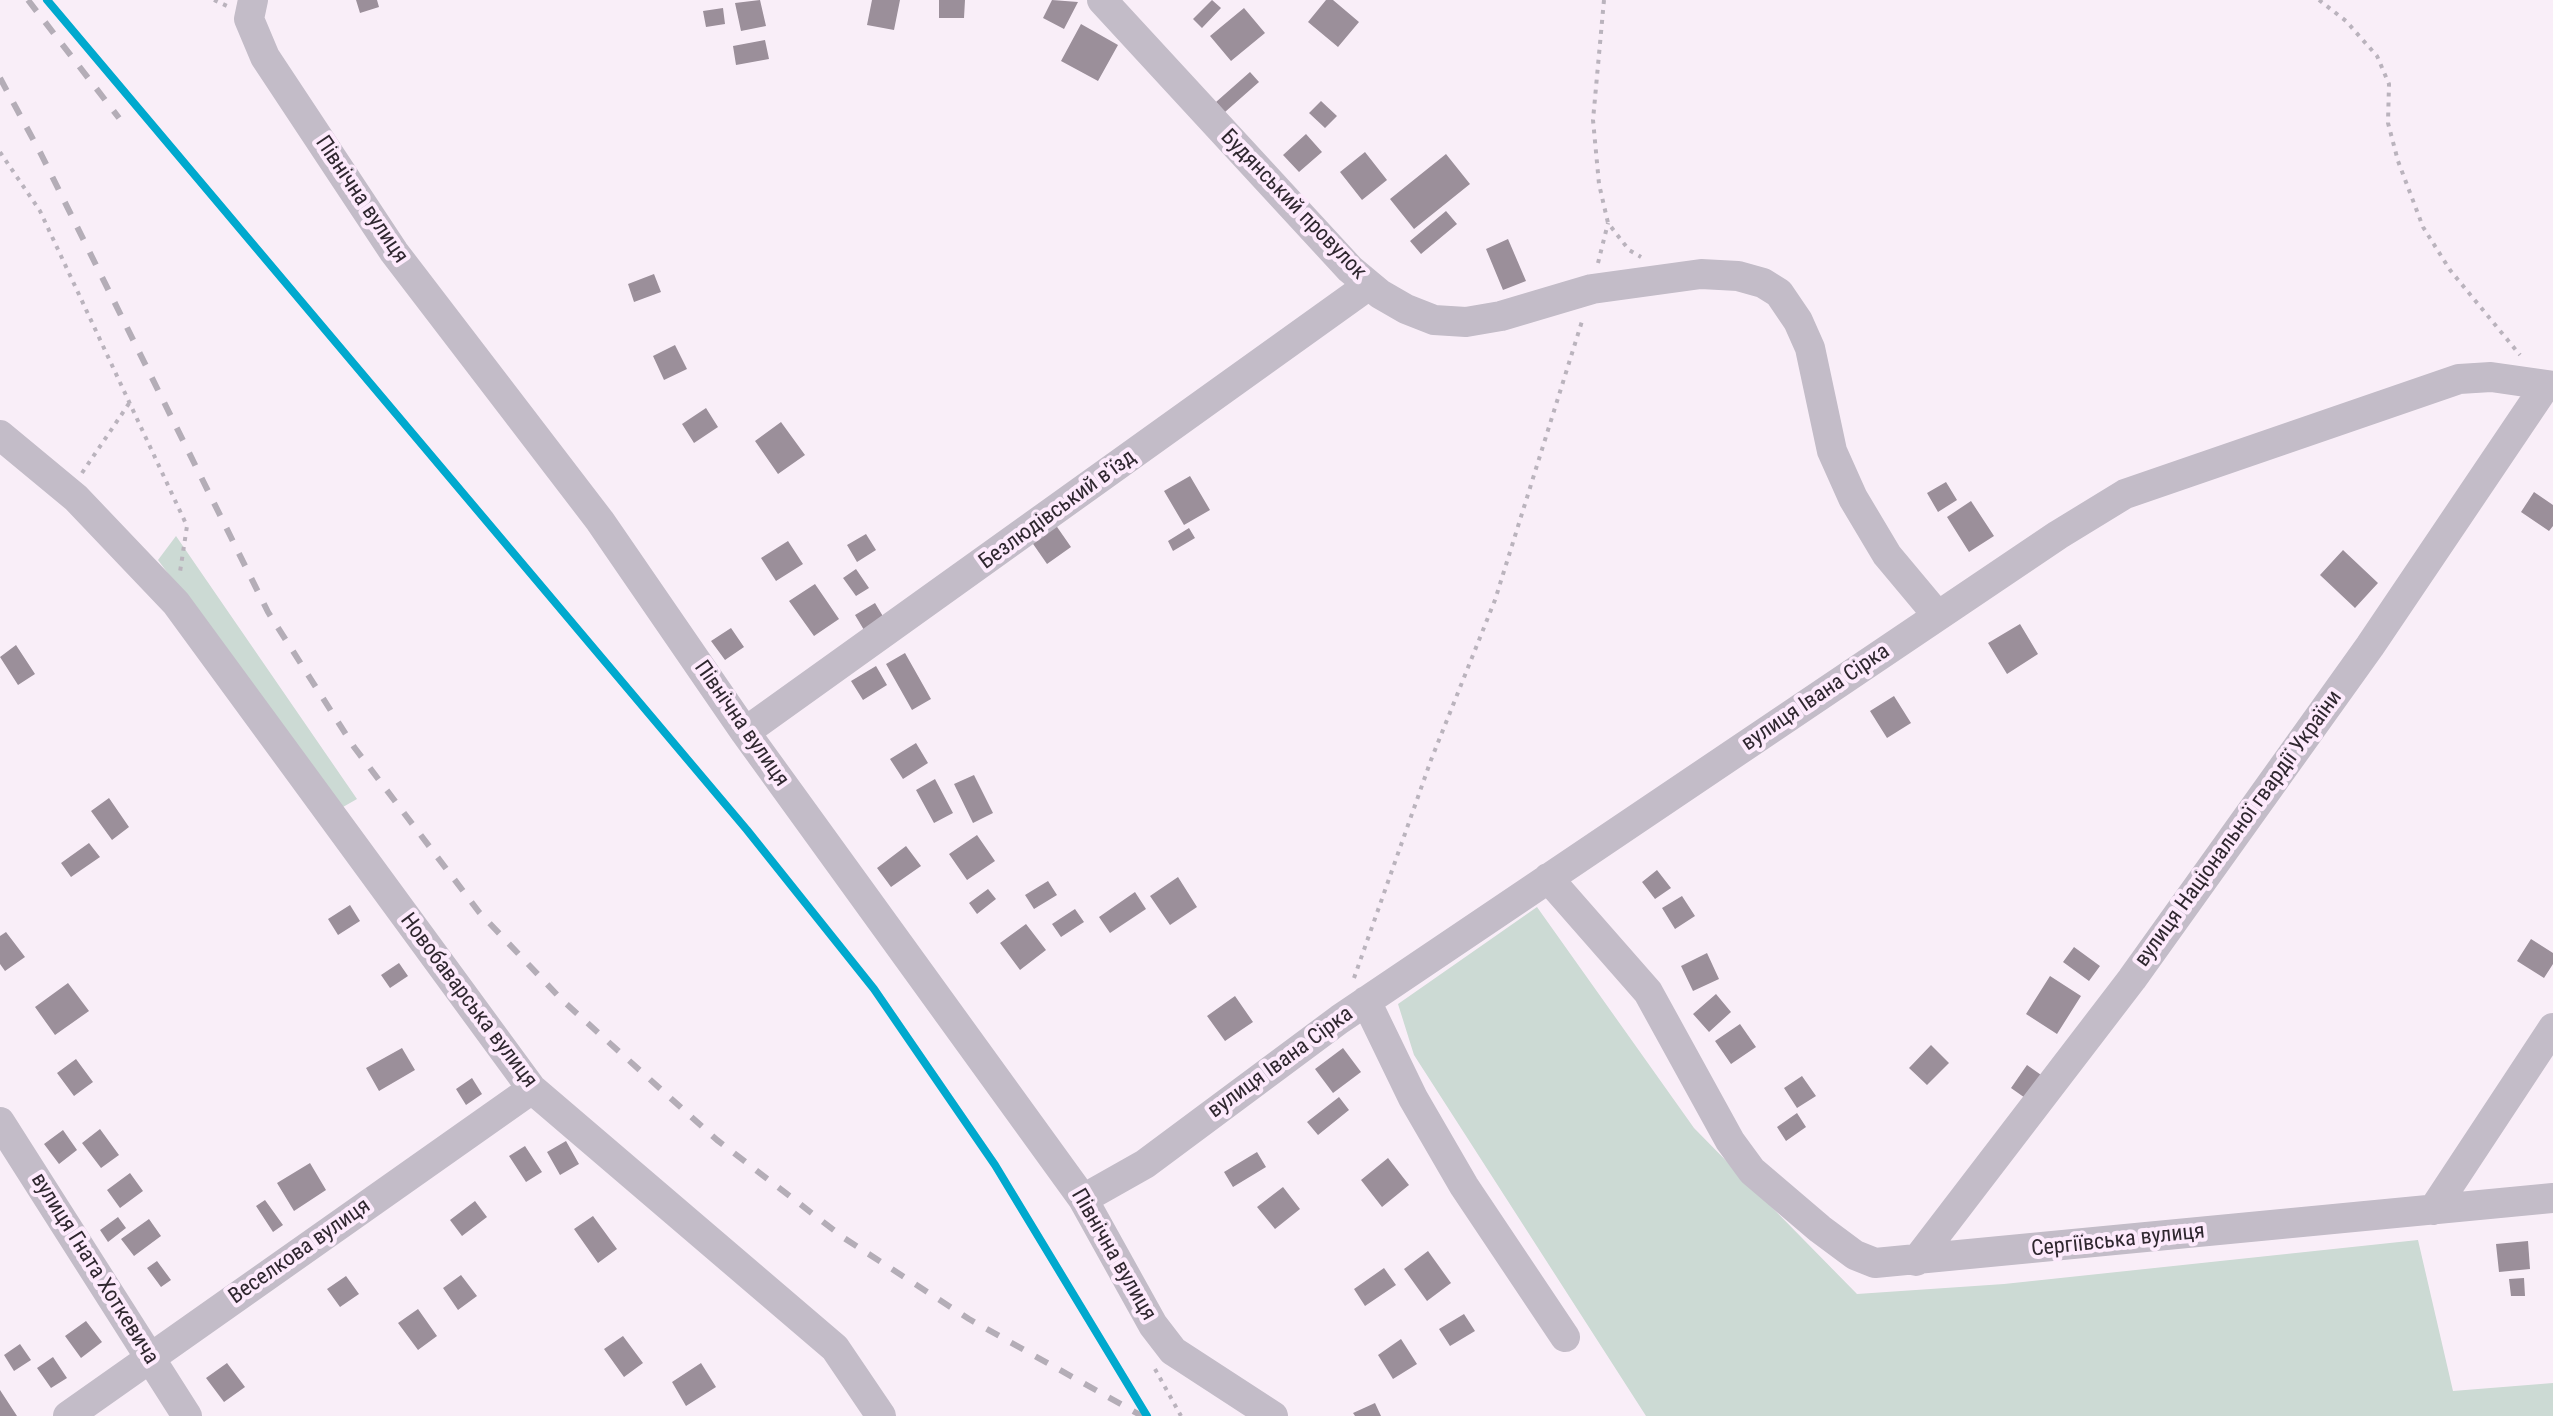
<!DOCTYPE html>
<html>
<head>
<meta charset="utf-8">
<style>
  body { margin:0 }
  canvas { display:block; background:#f9eef8 }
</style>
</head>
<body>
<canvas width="2553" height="1416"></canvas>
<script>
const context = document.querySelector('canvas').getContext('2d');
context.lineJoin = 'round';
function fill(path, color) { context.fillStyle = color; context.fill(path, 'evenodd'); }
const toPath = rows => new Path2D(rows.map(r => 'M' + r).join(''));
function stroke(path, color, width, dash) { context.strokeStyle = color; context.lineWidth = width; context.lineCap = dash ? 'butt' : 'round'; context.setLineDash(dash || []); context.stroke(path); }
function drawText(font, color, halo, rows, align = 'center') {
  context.font = font + ' "Roboto Condensed",sans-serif'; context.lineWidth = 8; context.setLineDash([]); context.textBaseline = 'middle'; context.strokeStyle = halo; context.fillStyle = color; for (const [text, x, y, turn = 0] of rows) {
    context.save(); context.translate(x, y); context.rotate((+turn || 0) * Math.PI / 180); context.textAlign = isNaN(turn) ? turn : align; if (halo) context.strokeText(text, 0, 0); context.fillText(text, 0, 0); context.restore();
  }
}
fill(toPath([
  [176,536,357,799,343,807,158,560],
  [1537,907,1694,1128,1857,1294,2004,1284,2418,1240,2453,1391,2553,1383,2553,1416,1646,1416,1414,1055,1398,1004]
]), '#ccdad4');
fill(toPath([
  [356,0,377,0,379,7,360,13],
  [760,0,766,26,741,31,735,3],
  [872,0,900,0,894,30,867,25],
  [939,0,965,0,964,18,939,18],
  [1052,0,1078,2,1064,29,1043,18],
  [1212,0,1221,8,1202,28,1193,19],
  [1326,0,1333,0,1359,22,1338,47,1308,22],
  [723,8,725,24,706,27,703,11],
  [1244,8,1265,33,1231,61,1210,36],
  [1081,24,1118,45,1098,81,1061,61],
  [765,40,769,59,736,65,733,46],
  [1250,72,1259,82,1225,112,1216,102],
  [1321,101,1337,116,1325,128,1309,113],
  [1306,134,1322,152,1299,172,1283,155],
  [1365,152,1387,180,1362,200,1340,172],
  [1446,154,1470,184,1414,229,1390,199],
  [1446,211,1457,224,1421,254,1410,241],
  [1508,239,1526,281,1503,290,1486,249],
  [654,274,661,292,634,302,628,284],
  [675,345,687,369,664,380,653,356],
  [706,408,718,427,694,443,682,424],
  [781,422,805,455,778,474,755,441],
  [1190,476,1210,510,1184,525,1164,491],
  [1946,482,1957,500,1938,512,1927,493],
  [2534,492,2553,505,2553,526,2549,531,2521,512],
  [1971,501,1994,536,1969,552,1947,517],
  [1055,524,1071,547,1047,564,1031,541],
  [1189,528,1195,538,1173,551,1168,541],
  [866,534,876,550,857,562,847,545],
  [788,541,803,564,776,581,761,558],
  [2343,550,2378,583,2355,608,2320,575],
  [856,569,869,588,856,596,843,578],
  [815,584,839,619,814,636,789,601],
  [875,603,884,618,864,630,855,615],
  [2020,624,2038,654,2007,674,1988,643],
  [731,628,744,647,725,660,711,641],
  [16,645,35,674,18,685,0,657],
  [905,653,931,699,912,710,886,664],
  [876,666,887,685,863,700,851,681],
  [1894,696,1911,723,1887,738,1870,711],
  [916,743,928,763,903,779,890,759],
  [974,775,993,813,973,823,954,784],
  [935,779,953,813,934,823,916,790],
  [109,798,129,827,112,840,91,811],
  [977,835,995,861,967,880,949,854],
  [89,843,100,857,71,877,61,863],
  [906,846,921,866,891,887,877,868],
  [1657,870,1671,888,1655,899,1642,882],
  [1178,877,1197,907,1170,925,1150,896],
  [1048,881,1057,895,1034,909,1025,895],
  [988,889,996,899,977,914,969,903],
  [1135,892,1146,909,1110,933,1099,917],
  [1682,896,1695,916,1675,929,1662,908],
  [350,905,360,921,338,935,328,919],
  [1075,909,1084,922,1061,937,1052,924],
  [1026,924,1046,950,1020,970,1000,943],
  [6,932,25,957,5,971,0,964,0,936],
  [2531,939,2553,953,2553,964,2544,978,2517,961],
  [2074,947,2100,966,2089,981,2063,962],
  [1707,953,1719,979,1693,991,1681,966],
  [399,963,408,976,390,988,381,975],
  [2050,976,2081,996,2057,1034,2026,1014],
  [68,983,89,1011,55,1035,35,1007],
  [1716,994,1731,1012,1709,1032,1693,1014],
  [1235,996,1253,1022,1225,1041,1207,1016],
  [1740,1024,1756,1047,1731,1064,1715,1041],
  [1931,1045,1949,1063,1927,1085,1909,1068],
  [402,1048,415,1070,379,1091,366,1068],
  [1343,1048,1361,1072,1333,1093,1315,1069],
  [76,1059,93,1082,74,1096,57,1073],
  [2027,1065,2044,1077,2028,1100,2011,1088],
  [1802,1076,1816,1096,1797,1108,1784,1088],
  [472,1078,482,1094,466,1105,456,1089],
  [1339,1097,1349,1110,1318,1135,1307,1122],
  [1797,1113,1806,1127,1786,1141,1777,1127],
  [100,1129,119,1155,101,1168,82,1143],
  [63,1130,77,1150,59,1164,44,1144],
  [566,1141,579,1164,560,1175,547,1152],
  [525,1146,542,1172,526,1182,509,1156],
  [1257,1152,1266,1167,1233,1187,1224,1172],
  [1388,1158,1409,1185,1382,1207,1361,1180],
  [310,1163,326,1190,294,1211,277,1183],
  [130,1173,143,1191,120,1208,107,1190],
  [1283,1187,1300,1209,1275,1229,1257,1207],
  [265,1200,283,1225,273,1232,256,1206],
  [475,1201,487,1217,462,1236,450,1220],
  [593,1216,617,1249,598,1263,574,1229],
  [118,1217,126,1228,108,1242,100,1230],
  [149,1219,161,1236,134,1256,121,1239],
  [2528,1241,2530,1269,2499,1272,2496,1244],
  [1428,1251,1451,1283,1427,1301,1404,1269],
  [157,1261,171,1280,161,1287,147,1268],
  [1384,1268,1396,1285,1365,1306,1354,1289],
  [461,1275,477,1296,458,1310,443,1288],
  [346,1276,359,1294,340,1307,327,1289],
  [2524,1278,2525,1296,2511,1296,2509,1279],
  [418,1309,437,1336,418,1350,398,1323],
  [1464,1314,1475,1331,1450,1346,1439,1329],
  [86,1321,102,1342,81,1358,65,1336],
  [623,1336,643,1363,624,1377,604,1349],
  [1401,1339,1417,1364,1393,1379,1378,1355],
  [20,1344,31,1360,14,1371,4,1355],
  [53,1357,67,1378,51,1388,37,1368],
  [227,1363,245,1387,224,1402,206,1378],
  [701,1363,716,1387,686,1406,672,1382],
  [0,1390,17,1416,0,1416],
  [1375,1403,1381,1416,1355,1416,1353,1413]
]), '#9b8f9a');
stroke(toPath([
  [214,0,227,6],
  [1604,0,1593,120,1599,184,1608,223,1629,250,1641,257],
  [2319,0,2346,21,2377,56,2389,84,2388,123,2398,161,2423,227,2450,270,2520,355],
  [0,152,40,211,187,526,180,572],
  [1598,263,1608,223],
  [82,473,130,402],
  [1354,978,1431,760,1495,600,1583,318],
  [1155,1369,1181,1416]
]), '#bab3bd', 4, [4, 6]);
stroke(toPath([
  [253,0,249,19,265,57,394,252,600,521,745,732,1083,1199,1153,1325,1173,1351,1273,1416],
  [1102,0,1350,269,1380,294,1406,309,1434,320,1466,322,1501,316,1592,289,1701,274,1738,276,1763,283,1779,293,1798,321,1810,348,1832,451,1853,498,1887,555,1938,616],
  [0,435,76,498,176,603,532,1089,835,1348,881,1416],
  [745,732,1369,285],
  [1548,878,1648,992,1730,1141,1752,1171,1820,1229,1855,1255,1875,1263,2553,1198],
  [1366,1001,1413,1098,1464,1186,1565,1337],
  [0,1122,187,1416],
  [1083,1199,1145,1164,1340,1019,2058,535,2125,494,2459,379,2491,377,2553,386],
  [2433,1210,2553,1028],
  [1916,1261,2132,979,2370,646,2546,385],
  [68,1416,532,1089]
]), '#c3bcc8', 30);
stroke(toPath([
  [28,0,119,118],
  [47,0,54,8],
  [0,78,41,154,268,612,354,747,479,912,562,1000,717,1140,844,1238,969,1319,1142,1416]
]), '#b4adb7', 6, [14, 14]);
stroke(toPath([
  [47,0,747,830,874,989,995,1165,1147,1416]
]), '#00a9ce', 8);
drawText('22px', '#2f272f', '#fdeafc', [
  ["Північна вулиця",361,200,56],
  ["Будянський провулок",1293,205,46],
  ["Безлюдівський в'їзд",1058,510,-36],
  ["вулиця Івана Сірка",1816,698,-34],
  ["Північна вулиця",741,724,55],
  ["вулиця Національної гвардії України",2239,829,-54],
  ["Новобаварська вулиця",468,1001,53],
  ["вулиця Івана Сірка",1281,1063,-36],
  ["Сергіївська вулиця",2118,1241,-6],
  ["Веселкова вулиця",300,1252,-35],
  ["Північна вулиця",1113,1255,60],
  ["вулиця Гната Хоткевича",94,1269,58]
]);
</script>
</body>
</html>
